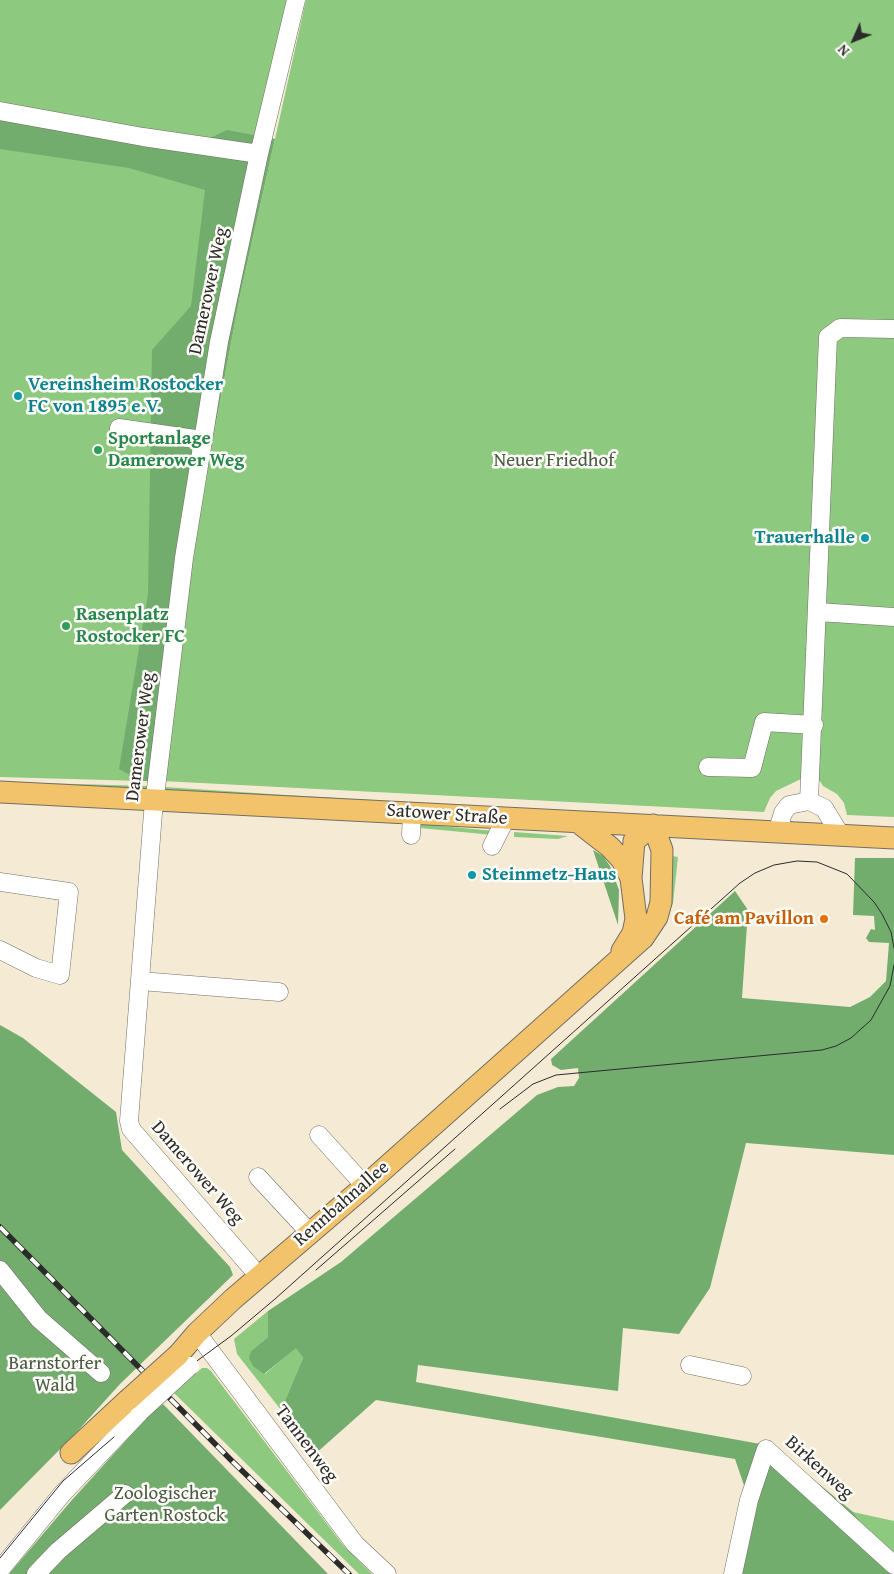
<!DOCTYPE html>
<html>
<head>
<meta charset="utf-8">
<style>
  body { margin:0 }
  #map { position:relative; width:894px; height:1574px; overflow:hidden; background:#f5ebd5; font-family:"Gentium Book Plus",serif }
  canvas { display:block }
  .north { position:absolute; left:829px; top:15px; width:50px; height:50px; -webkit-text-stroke:4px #fdfcf7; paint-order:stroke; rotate:226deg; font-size:14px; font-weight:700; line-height:20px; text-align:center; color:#2b2b2b }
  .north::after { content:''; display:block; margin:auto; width:18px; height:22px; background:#2b2b2b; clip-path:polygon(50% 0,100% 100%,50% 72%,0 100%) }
</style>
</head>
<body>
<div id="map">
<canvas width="894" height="1574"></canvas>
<div class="north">N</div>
</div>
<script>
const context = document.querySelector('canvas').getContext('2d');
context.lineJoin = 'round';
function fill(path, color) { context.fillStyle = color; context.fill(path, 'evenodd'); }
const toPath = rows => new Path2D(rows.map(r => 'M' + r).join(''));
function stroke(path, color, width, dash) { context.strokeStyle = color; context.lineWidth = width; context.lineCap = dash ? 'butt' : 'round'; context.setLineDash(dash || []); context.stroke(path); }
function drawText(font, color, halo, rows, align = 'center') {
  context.font = font + ' "Gentium Book Plus",serif'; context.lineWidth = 5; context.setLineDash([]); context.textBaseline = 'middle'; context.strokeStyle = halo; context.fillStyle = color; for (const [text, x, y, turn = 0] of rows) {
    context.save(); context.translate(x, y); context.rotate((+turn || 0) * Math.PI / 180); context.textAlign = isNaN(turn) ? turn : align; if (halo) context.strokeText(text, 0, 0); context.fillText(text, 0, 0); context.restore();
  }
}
fill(toPath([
  [0,0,289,0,177,555,141,781,0,777],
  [306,0,894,0,894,817,847,815,844,803,837,794,823,786,820,781,801,779,776,791,770,798,764,812,162,781,191,555,240,296],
  [0,782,151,786,151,790],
  [165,787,285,795,563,811,167,792],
  [420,824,494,831,493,835,420,828],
  [514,832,568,836,558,839,514,837],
  [672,856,678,857,673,903,667,920],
  [268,1311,268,1337,251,1351,265,1374,296,1347,303,1358,281,1410,237,1354,234,1339],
  [202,1368,207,1368,211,1371,343,1545,372,1574,359,1574,174,1393],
  [853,1512,894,1521,894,1562,880,1547]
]), '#8dc97f');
fill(toPath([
  [0,110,204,141,227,130,275,139,240,296,191,555,162,781,141,781,119,769,148,594,152,350,191,306,205,190,129,168,0,149],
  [593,850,603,856,610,866,619,890,618,925],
  [855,858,894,858,894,1155,746,1143,710,1288,679,1334,623,1328,618,1391,418,1365,416,1382,766,1445,779,1451,853,1512,880,1547,894,1569,894,1574,733,1574,749,1500,735,1459,376,1400,314,1455,281,1410,303,1358,296,1348,264,1374,253,1366,249,1358,251,1351,268,1337,268,1311,341,1262,537,1095,558,1087,574,1086,579,1078,578,1068,561,1070,552,1065,551,1059,735,891,748,910,742,998,850,1007,870,997,886,981,889,943,869,942,866,938,871,929,875,930,874,916,853,915],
  [0,1025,23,1038,116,1112,122,1150,230,1267,233,1275,120,1384,74,1435,0,1510],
  [163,1404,328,1574,9,1574,71,1501,150,1414]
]), '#72ad6e');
const minor = toPath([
  [0,111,143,137,259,154],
  [119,428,202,440],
  [818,612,894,617],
  [708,767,752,768,764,722,814,725],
  [809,801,824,808,841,836],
  [777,833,783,813,789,805,809,801,828,337,840,328,894,329],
  [411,835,412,812],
  [492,846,506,818],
  [0,882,69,892,60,975,36,968,0,950],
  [140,981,279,992],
  [319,1135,365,1186],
  [258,1177,309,1232],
  [251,1267,131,1129,129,1121,153,813,184,558,219,342,259,154,296,0],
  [0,1270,39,1319,101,1373],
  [197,1333,355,1544,387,1574],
  [690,1365,742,1376],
  [0,1570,62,1494,140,1412],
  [36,1574,58,1551,125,1494],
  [733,1574,749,1500,766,1449,894,1565]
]);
const major = toPath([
  [0,792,894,838],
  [579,823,610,847,622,860,631,878,636,919,633,933,622,951],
  [631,878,634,841,653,825],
  [179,1354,197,1333,233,1299,365,1186,643,938,657,917,661,902,662,850,653,825],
  [71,1453,128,1400]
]);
stroke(minor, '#726e66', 19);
stroke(major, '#726e66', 23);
stroke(minor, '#fff', 18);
stroke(major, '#f2c36a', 21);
stroke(toPath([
  [500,1109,533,1084,556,1075,822,1050,836,1046,851,1038,871,1020,890,986,894,965],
  [316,1270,455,1149],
  [190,1366,231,1336,275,1299,740,883,755,873,774,865,797,861,817,862,847,874,874,902,882,914,891,932,894,948],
  [0,1558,63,1481,114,1437]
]), '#2b2b2b', 1);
const rail = toPath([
  [0,1227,232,1461,349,1574]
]);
stroke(rail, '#2b2b2b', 5.5);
stroke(rail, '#fdfcf7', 4, [11]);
const minorBridge = toPath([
  [140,1412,190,1366]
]);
const majorBridge = toPath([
  [128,1400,179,1354]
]);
stroke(minorBridge, '#726e66', 19, []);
stroke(majorBridge, '#726e66', 23, []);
stroke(minorBridge, '#fff', 18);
stroke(majorBridge, '#f2c36a', 21);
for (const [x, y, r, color] of [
  [18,396,5,"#0f9aa8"],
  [98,450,5,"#2e9e5b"],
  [865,538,5,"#0f9aa8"],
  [66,626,5,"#2e9e5b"],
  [472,875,5,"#0f9aa8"],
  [824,919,5,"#e8710a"]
]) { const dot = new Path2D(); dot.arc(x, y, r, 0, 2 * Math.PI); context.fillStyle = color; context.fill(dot); stroke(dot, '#fdfcf7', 2); }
drawText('19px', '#2b2b2b', '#fdfcf7', [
  ["Damerower Weg",209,291,-78],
  ["Damerower Weg",141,737,-83],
  ["Satower Straße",447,815,4],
  ["Damerower Weg",197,1173,49],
  ["Rennbahnallee",342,1204,-41],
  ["Tannenweg",306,1444,53],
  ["Birkenweg",819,1468,42]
]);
drawText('bold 19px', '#0d838f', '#fdfcf7', [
  ["Vereinsheim Rostocker",28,385],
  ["FC von 1895 e.V.",28,407],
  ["Trauerhalle",855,538,"right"],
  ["Steinmetz-Haus",482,875]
], 'left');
drawText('bold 19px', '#27864d', '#fdfcf7', [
  ["Sportanlage",108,439],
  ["Damerower Weg",108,461],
  ["Rasenplatz",76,615],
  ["Rostocker FC",76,637]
], 'left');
drawText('19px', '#485a44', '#fdfcf7', [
  ["Neuer Friedhof",554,461],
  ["Barnstorfer",55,1364],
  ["Wald",55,1386],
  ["Zoologischer",165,1494],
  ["Garten Rostock",165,1516]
]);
drawText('bold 19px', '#c56008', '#fdfcf7', [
  ["Café am Pavillon",814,919]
], 'right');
</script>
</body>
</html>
